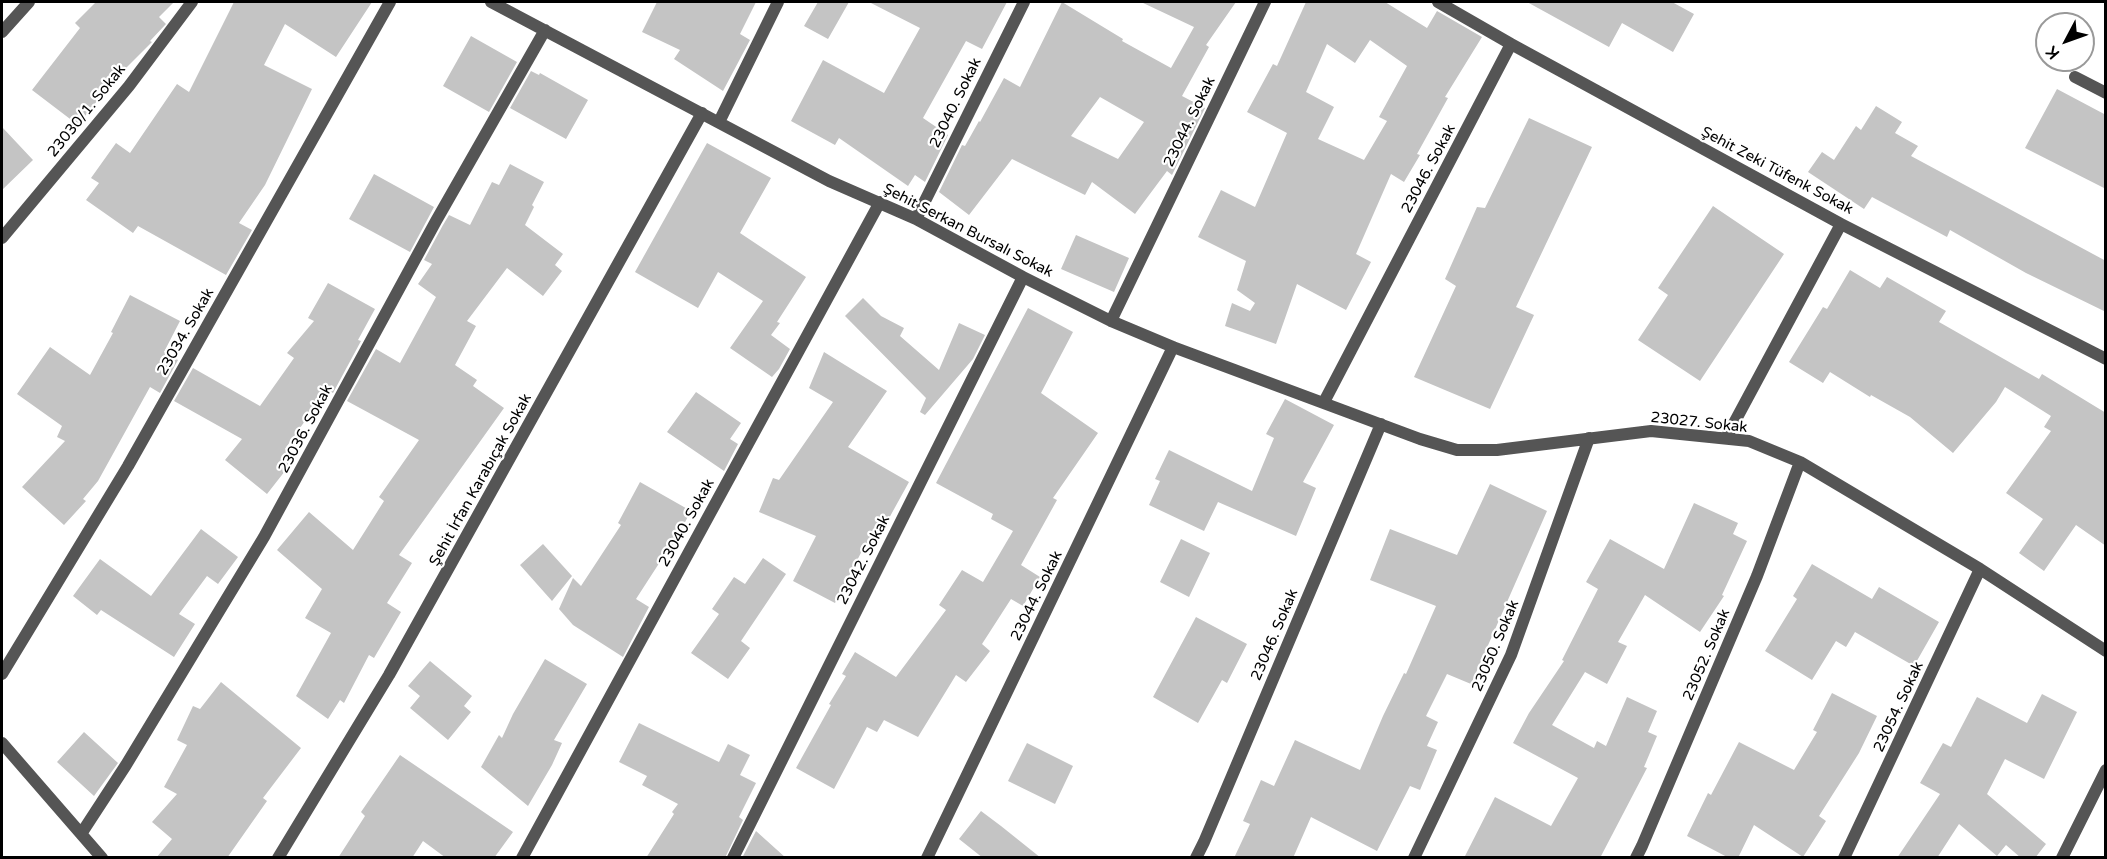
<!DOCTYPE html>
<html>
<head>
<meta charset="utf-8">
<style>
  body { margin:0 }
  #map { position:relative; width:2107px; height:859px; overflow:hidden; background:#fff; font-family:"Varela Round",sans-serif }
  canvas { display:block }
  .frame { position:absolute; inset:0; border:3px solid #000; pointer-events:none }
  .north { position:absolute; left:2035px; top:12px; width:60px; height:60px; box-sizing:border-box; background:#fff; border:2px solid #999; border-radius:50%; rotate:229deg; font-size:16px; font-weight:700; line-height:24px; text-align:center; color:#000 }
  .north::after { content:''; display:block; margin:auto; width:21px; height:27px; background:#000; clip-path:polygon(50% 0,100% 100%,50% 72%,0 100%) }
</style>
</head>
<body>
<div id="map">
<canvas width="2107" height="859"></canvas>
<div class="frame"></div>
<div class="north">K</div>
</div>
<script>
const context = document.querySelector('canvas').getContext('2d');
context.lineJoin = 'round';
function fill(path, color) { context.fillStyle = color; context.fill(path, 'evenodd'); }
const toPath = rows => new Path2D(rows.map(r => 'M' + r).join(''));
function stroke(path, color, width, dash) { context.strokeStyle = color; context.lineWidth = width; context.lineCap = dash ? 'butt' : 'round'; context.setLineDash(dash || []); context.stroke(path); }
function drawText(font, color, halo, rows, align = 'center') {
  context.font = font + ' "Varela Round",sans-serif'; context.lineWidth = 4.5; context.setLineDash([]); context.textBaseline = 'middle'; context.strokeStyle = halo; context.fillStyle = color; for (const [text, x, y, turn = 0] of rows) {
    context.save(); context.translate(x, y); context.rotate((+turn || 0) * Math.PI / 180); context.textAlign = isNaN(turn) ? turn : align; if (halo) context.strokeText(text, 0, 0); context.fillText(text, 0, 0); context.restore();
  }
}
fill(toPath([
  [96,2,174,2,159,17,166,24,150,41,152,42,112,82,78,125,32,90,80,28,75,23],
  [234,2,372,2,336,57,285,24,264,65,312,89,265,185,239,223,252,230,226,275,138,226,133,233,86,200,99,183,91,178,116,143,130,153,177,84,189,92],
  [657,2,756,2,740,34,750,40,723,91,674,59,680,50,642,32],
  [818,2,849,2,828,39,804,26],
  [869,2,1007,2,982,49,966,41,923,118,948,135,925,182,915,175,908,186,839,138,835,145,791,121,823,60,884,93,920,28],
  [1062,2,1123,39,1122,41,1171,68,1194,27,1141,2,1236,2,1206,45,1209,47,1182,96,1205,108,1172,175,1167,171,1135,214,1092,182,1085,195,1012,159,969,215,939,192,962,145,965,146,979,121,980,122,1004,78,1020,87],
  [1100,97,1144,122,1118,159,1071,136],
  [1306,2,1385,2,1427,28,1437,11,1482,37,1445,97,1448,98,1417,154,1420,155,1404,182,1391,174,1356,254,1371,262,1346,310,1297,284,1276,344,1225,326,1232,303,1250,311,1255,303,1237,290,1246,261,1198,237,1221,190,1255,207,1287,133,1247,112,1273,64,1277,66],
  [1370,40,1407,66,1379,117,1387,121,1364,160,1318,139,1334,107,1306,92,1327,44,1355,63],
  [1527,2,1672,2,1694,14,1673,52,1622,23,1609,47],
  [471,36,517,62,489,112,443,86],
  [531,71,539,75,540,73,588,100,566,139,510,108],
  [2057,89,2106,115,2106,189,2025,148],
  [1876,106,1902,122,1895,133,1918,146,1911,156,2106,261,2106,312,2026,273,1950,230,1947,237,1872,197,1864,209,1808,172,1822,152,1834,160,1856,126,1861,130],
  [1529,118,1592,147,1516,307,1534,315,1490,409,1414,377,1456,286,1445,279,1477,207,1485,208],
  [2,127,33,160,2,190],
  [707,143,771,178,740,233,806,277,777,322,780,323,771,335,790,349,779,369,772,377,730,348,763,301,718,272,698,308,635,272],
  [510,164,544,182,532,205,534,207,525,225,563,254,555,265,562,271,543,296,507,268,467,321,476,326,455,365,477,380,473,386,504,408,399,555,412,563,387,603,401,612,374,658,369,655,344,703,340,700,328,719,296,696,331,633,305,618,322,589,277,550,309,512,353,550,384,501,379,497,419,440,347,401,376,349,400,363,436,297,418,284,432,264,424,260,443,225,449,215,470,225,492,182,499,185],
  [374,174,434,207,410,252,349,219],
  [1713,206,1784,254,1700,381,1638,340,1668,295,1658,288],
  [1076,235,1129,258,1114,292,1061,269],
  [1850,270,1880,288,1887,277,1946,311,1939,322,2039,379,2042,374,2106,413,2106,546,2076,525,2044,571,2019,553,2043,519,2006,493,2051,431,2044,427,2051,416,2005,387,1996,402,1953,453,1910,417,1871,395,1870,397,1830,372,1823,383,1789,362,1823,307,1827,309],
  [328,283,375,309,358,340,361,341,333,393,327,390,285,449,296,457,267,494,225,460,242,439,174,401,193,368,260,406,294,358,287,353,314,321,308,318],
  [130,295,180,321,164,352,178,360,160,393,150,387,98,481,83,499,86,501,64,525,22,487,65,441,57,437,62,426,17,394,50,347,90,375,113,333,111,332],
  [863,298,881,316,904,328,900,336,939,370,959,323,985,335,973,359,925,415,920,412,926,398,845,316],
  [1028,308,1073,332,1041,393,1098,433,1053,498,1057,500,1021,565,1040,577,1023,606,1011,599,982,644,990,651,966,682,956,675,918,737,884,720,877,732,867,727,834,789,796,768,831,705,829,704,846,676,842,674,855,652,896,677,946,610,939,605,962,570,983,582,1013,531,991,519,993,514,936,483],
  [824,352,887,391,848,447,909,482,872,549,865,545,835,603,793,581,816,536,759,512,773,478,779,480,833,402,809,388],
  [696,392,741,423,730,439,738,444,724,471,667,432],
  [1285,399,1334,425,1303,482,1316,488,1296,536,1218,502,1204,531,1149,505,1160,481,1155,479,1169,450,1252,491,1274,438,1266,434],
  [640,482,691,511,669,552,667,551,636,599,649,607,623,657,573,625,559,609,573,578,581,586,621,525,618,523],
  [1490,484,1547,511,1471,684,1447,674,1426,716,1438,722,1427,746,1437,750,1420,790,1410,786,1377,851,1311,817,1293,858,1234,858,1250,824,1243,821,1261,780,1274,786,1295,740,1360,770,1383,716,1404,673,1406,674,1436,606,1370,580,1390,529,1457,555],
  [1694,503,1738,523,1733,534,1747,541,1722,595,1724,596,1700,632,1645,595,1618,642,1627,646,1607,684,1585,672,1552,725,1594,748,1597,741,1606,746,1627,697,1657,711,1648,732,1657,736,1644,767,1647,768,1600,858,1464,858,1495,797,1551,826,1578,778,1513,743,1529,713,1564,661,1562,660,1598,589,1586,582,1610,539,1664,569],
  [201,529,238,557,218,584,207,576,179,614,195,624,174,657,101,610,97,615,73,596,100,559,151,596],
  [1181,539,1210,553,1189,597,1160,582],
  [543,544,572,576,552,601,520,565],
  [763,558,786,574,741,641,750,648,728,679,691,653,719,614,712,609,734,577,745,584],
  [1812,564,1872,599,1879,587,1939,622,1914,666,1855,632,1846,647,1836,641,1812,680,1765,651,1797,599,1793,596],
  [1196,617,1247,644,1227,683,1222,680,1198,723,1153,697],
  [545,659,587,684,554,740,562,743,552,765,528,806,481,767,499,735,502,738,513,714],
  [430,661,472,696,464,706,471,712,448,740,410,708,420,696,408,686],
  [221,682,301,748,263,798,267,801,227,858,156,858,172,839,152,822,177,794,164,787,187,745,177,740,193,706,200,709],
  [1832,693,1877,716,1859,753,1819,816,1826,821,1803,857,1754,825,1738,858,1729,858,1687,836,1708,793,1711,795,1739,742,1794,770,1817,732,1813,730],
  [2042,694,2077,712,2044,779,2005,759,1987,794,2046,844,2035,858,2021,858,2006,845,1997,856,1959,824,1937,858,1897,858,1940,794,1920,783,1943,743,1951,747,1977,697,2027,723],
  [639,723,719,762,728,744,750,755,740,775,756,783,739,817,743,820,725,858,646,858,674,814,672,812,678,804,642,785,647,776,619,762],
  [84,732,118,763,94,796,57,762],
  [1027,743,1073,766,1055,804,1008,781],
  [400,755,513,832,494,858,446,858,423,841,412,858,338,858,365,816,361,812],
  [981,811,1001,826,1041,858,983,858,959,839],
  [756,831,786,858,742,858]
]), '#c4c4c4');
stroke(toPath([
  [491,2,829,181,916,219,1023,277,1111,321,1173,347,1420,439,1457,450,1497,450,1651,431,1749,441,1800,462,1980,569,2106,651],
  [1438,2,1511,44,1841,224,2106,359],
  [2,32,29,2],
  [2075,77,2106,93],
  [719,122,778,2],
  [916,219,1024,2],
  [2,238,129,86,192,2],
  [1111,321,1265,2],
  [1324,402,1511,44],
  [1726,438,1841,224],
  [2,674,128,466,390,2],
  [2,743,102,858],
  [81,834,126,765,264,537,436,221,545,30],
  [278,858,389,675,702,113],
  [522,858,880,202],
  [733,858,1023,277],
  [927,858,1173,347],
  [1196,858,1204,842,1381,424],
  [1414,858,1511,655,1589,438],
  [1636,858,1642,846,1757,576,1800,462],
  [1844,858,1980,569],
  [2062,858,2106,770]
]), '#555', 12);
drawText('15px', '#000', '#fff', [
  ["23040. Sokak",956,103,-64],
  ["23030/1. Sokak",87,111,-51],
  ["23044. Sokak",1190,122,-64],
  ["23046. Sokak",1429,169,-62],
  ["Şehit Zeki Tüfenk Sokak",1777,171,28],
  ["Şehit Serkan Bursalı Sokak",968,231,27],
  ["23034. Sokak",186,332,-60],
  ["23027. Sokak",1699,423,6],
  ["23036. Sokak",306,429,-62],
  ["Şehit İrfan Karabıçak Sokak",481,480,-61],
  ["23040. Sokak",687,523,-61],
  ["23042. Sokak",864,560,-63],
  ["23044. Sokak",1037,596,-64],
  ["23046. Sokak",1275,635,-67],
  ["23050. Sokak",1496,646,-67],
  ["23052. Sokak",1707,655,-67],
  ["23054. Sokak",1899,707,-65]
]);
</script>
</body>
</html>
